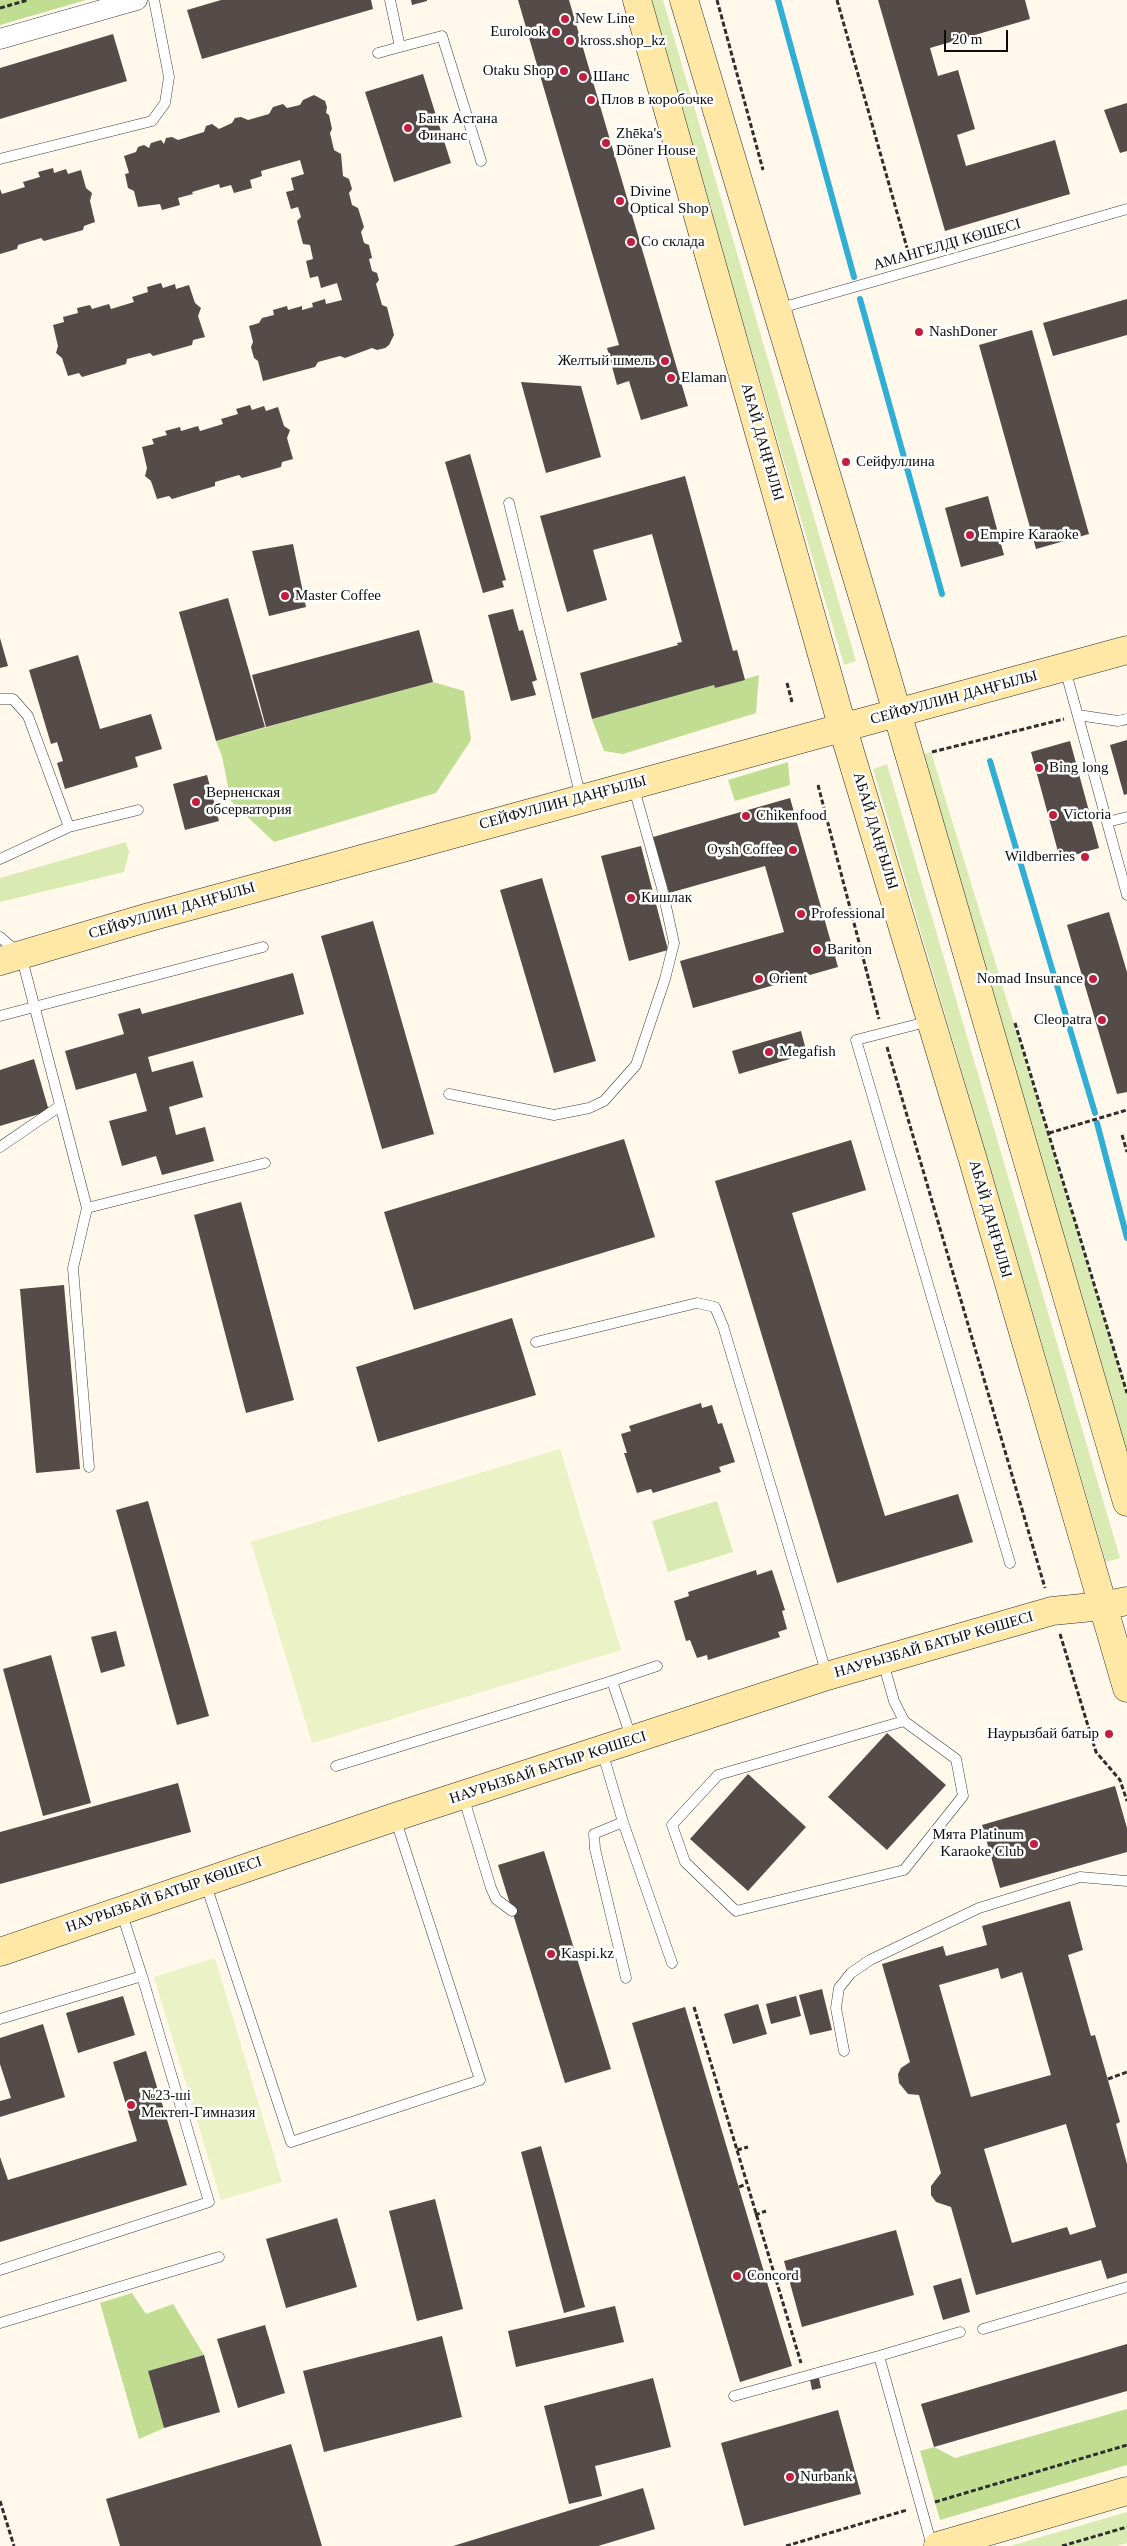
<!DOCTYPE html>
<html>
<head>
<meta charset="utf-8">
<style>
  body { margin:0 }
  #map { position:relative; width:1127px; height:2546px; overflow:hidden; background:#fff8eb; font-family:Georgia,serif }
  canvas { display:block }
  .scale { position:absolute; left:944px; top:30px; width:64px; height:22px; box-sizing:border-box; border:2px solid #0c0c0c; border-top:0; padding-left:6px; font-size:15px; line-height:18px; white-space:nowrap; color:#0c0c0c; -webkit-text-stroke:4px #fff; paint-order:stroke }
</style>
</head>
<body>
<div id="map">
<canvas width="1127" height="2546"></canvas>
<div class="scale">20 m</div>
</div>
<script>
const context = document.querySelector('canvas').getContext('2d');
context.lineJoin = 'round';
function fill(path, color) { context.fillStyle = color; context.fill(path, 'evenodd'); }
const toPath = rows => new Path2D(rows.map(r => 'M' + r).join(''));
function stroke(path, color, width, dash) { context.strokeStyle = color; context.lineWidth = width; context.lineCap = dash ? 'butt' : 'round'; context.setLineDash(dash || []); context.stroke(path); }
function drawText(font, color, halo, rows, align = 'center') {
  context.font = font + ' Georgia,serif'; context.lineWidth = 5; context.setLineDash([]); context.textBaseline = 'middle'; context.strokeStyle = halo; context.fillStyle = color; for (const [text, x, y, turn = 0] of rows) {
    context.save(); context.translate(x, y); context.rotate((+turn || 0) * Math.PI / 180); context.textAlign = isNaN(turn) ? turn : align; if (halo) context.strokeText(text, 0, 0); context.fillText(text, 0, 0); context.restore();
  }
}
fill(toPath([
  [648,0,663,0,856,661,844,665],
  [931,752,1127,1393,1127,1502,910,758],
  [887,764,1120,1558,1106,1562,873,769],
  [126,842,129,852,124,872,0,902,0,878],
  [717,1501,733,1552,668,1572,652,1521],
  [1127,2512,1127,2543,1117,2546,1010,2546]
]), '#d9ebb3');
fill(toPath([
  [0,0,86,0,0,25],
  [759,675,756,713,623,754,604,751,592,719,714,685,715,688],
  [433,682,464,691,471,740,436,793,274,842,231,801,222,756,216,741],
  [788,762,790,785,735,801,728,780],
  [132,2293,146,2314,173,2304,204,2355,148,2371,164,2428,139,2439,100,2303],
  [1127,2409,1127,2465,940,2520,920,2451,934,2447,955,2458]
]), '#c0dd92');
fill(toPath([
  [560,1449,621,1650,312,1743,251,1542],
  [215,1958,282,2182,221,2200,154,1977]
]), '#eaf2c6');
stroke(toPath([
  [778,0,854,277],
  [860,299,942,594],
  [990,761,1095,1113],
  [1097,1123,1127,1238]
]), '#30aed4', 6);
fill(toPath([
  [221,0,371,0,373,9,202,59,187,10],
  [411,0,427,0,427,1,412,5],
  [518,0,569,0,688,406,641,420,629,381,617,385,607,348,619,345],
  [878,0,1025,0,1030,19,930,48,938,76,958,70,975,129,957,135,966,166,1055,140,1070,194,945,231],
  [113,34,127,81,0,119,0,68],
  [423,74,451,163,394,182,365,92],
  [314,95,325,101,327,107,326,113,329,115,332,129,330,133,334,150,341,154,343,176,349,179,352,189,349,193,352,205,358,208,364,227,361,232,364,243,369,245,372,258,369,259,372,271,377,273,379,280,376,284,382,305,387,307,394,335,389,345,385,348,377,350,372,348,345,358,340,356,318,362,315,367,263,381,258,361,254,358,251,347,253,342,249,326,259,323,262,318,274,315,273,310,287,306,288,310,302,306,302,310,313,307,312,303,325,299,326,304,342,300,337,283,321,288,318,276,310,278,306,261,313,259,310,245,303,244,297,221,301,217,298,207,291,209,286,192,294,190,291,178,304,174,300,160,261,171,262,176,250,180,252,188,234,193,231,185,220,188,219,184,192,192,193,194,178,198,180,205,162,210,160,204,138,207,134,191,128,188,125,174,129,173,124,156,136,152,138,147,144,145,149,148,151,143,161,140,164,144,166,138,172,137,178,140,204,132,206,126,212,124,219,129,232,123,235,118,241,117,248,120,269,114,273,107,283,104,287,108,300,105,303,100],
  [1127,103,1127,151,1120,153,1104,110],
  [53,168,54,173,66,169,68,174,81,170,86,188,92,193,90,201,95,222,84,226,83,230,44,241,41,238,18,245,17,249,0,254,0,189,2,194,25,187,23,182,40,177,38,172],
  [161,283,163,288,175,284,176,289,189,285,195,303,201,308,198,316,205,337,193,340,192,345,153,356,150,353,127,359,126,364,82,377,79,373,68,376,62,358,56,353,58,346,53,325,64,322,63,317,78,313,77,308,90,305,92,309,109,304,111,309,134,302,132,297,148,292,147,287],
  [1127,299,1127,335,1053,356,1043,323],
  [1032,330,1089,534,1036,549,979,345],
  [521,382,581,386,601,457,546,473],
  [250,405,252,410,264,406,266,411,278,407,284,426,290,430,287,438,293,459,282,462,281,467,242,478,239,475,215,482,215,486,172,499,169,496,157,499,151,481,145,476,147,468,142,447,154,444,152,439,167,435,165,431,180,427,181,431,198,426,200,431,223,424,221,419,238,414,236,409],
  [470,454,506,580,502,581,504,587,483,593,445,462],
  [685,476,733,651,737,650,745,680,715,688,714,685,592,719,580,673,678,645,677,643,682,642,652,534,593,550,607,600,567,612,540,516],
  [988,496,1004,555,961,567,945,508],
  [293,544,306,607,269,616,252,551],
  [228,598,265,727,216,741,179,612],
  [513,609,519,631,523,630,537,680,532,682,536,695,511,701,488,615],
  [419,630,433,682,266,727,252,675],
  [0,638,8,666,0,668],
  [78,655,100,729,151,714,162,749,135,757,138,767,65,789,57,763,63,761,57,742,51,744,29,670],
  [1127,740,1127,794,1124,795,1110,745],
  [1070,741,1099,848,1060,859,1031,752],
  [207,775,219,821,185,830,173,784],
  [790,798,838,967,693,1008,680,961,784,932,765,866,669,893,653,837],
  [641,846,668,950,629,961,601,856],
  [542,878,596,1061,554,1073,500,890],
  [1109,912,1127,972,1127,1092,1117,1094,1067,925],
  [373,921,434,1134,382,1149,321,936],
  [293,973,304,1014,148,1057,152,1072,193,1061,203,1097,169,1107,176,1135,205,1127,214,1161,162,1175,156,1156,122,1166,109,1121,147,1111,136,1073,76,1090,65,1051,124,1034,118,1014,140,1008,142,1014],
  [801,1031,807,1054,739,1074,732,1051],
  [34,1059,49,1111,0,1126,0,1070],
  [624,1139,655,1237,414,1310,384,1212],
  [851,1140,866,1190,792,1213,885,1516,958,1494,973,1542,837,1583,715,1181],
  [241,1202,294,1400,246,1413,194,1215],
  [64,1285,80,1469,36,1473,20,1289],
  [512,1318,536,1395,378,1442,356,1367],
  [701,1403,702,1408,712,1405,718,1424,722,1423,735,1462,719,1467,721,1472,653,1493,651,1489,637,1493,624,1453,627,1453,621,1434,631,1431,629,1426],
  [148,1501,209,1716,177,1725,116,1510],
  [756,1570,757,1575,772,1570,785,1610,782,1611,787,1629,778,1632,780,1637,708,1660,707,1655,697,1658,690,1640,686,1641,674,1601,689,1596,688,1592],
  [116,1631,125,1666,101,1673,91,1637],
  [51,1655,91,1803,43,1816,3,1669],
  [887,1733,946,1785,887,1850,828,1797],
  [748,1774,806,1827,748,1891,690,1839],
  [178,1783,191,1832,0,1884,0,1832],
  [1115,1786,1127,1828,1127,1852,1000,1888,982,1825],
  [544,1851,611,2069,565,2083,498,1865],
  [1070,1901,1083,1950,1068,1955,1091,2036,1095,2035,1120,2122,1116,2124,1127,2164,1127,2273,1107,2279,1101,2260,976,2295,951,2207,936,2202,931,2195,931,2186,941,2173,919,2095,908,2094,899,2083,898,2074,901,2068,910,2062,882,1964,943,1946,946,1956,987,1945,982,1926],
  [998,1968,1001,1979,1022,1972,1051,2075,971,2097,939,1985],
  [1066,2124,1096,2227,1070,2235,1067,2227,1012,2243,984,2149],
  [822,1989,832,2030,810,2035,799,1995],
  [123,1996,135,2035,78,2053,66,2013],
  [796,1996,801,2016,771,2024,766,2004],
  [758,2004,767,2034,733,2044,724,2014],
  [685,2007,792,2366,740,2382,632,2023],
  [43,2024,65,2097,0,2117,0,2101,11,2098,0,2064,0,2038],
  [146,2051,187,2185,0,2242,0,2157,8,2180,137,2141,113,2062],
  [541,2146,585,2307,564,2313,521,2152],
  [435,2199,463,2309,417,2321,389,2211],
  [337,2218,357,2287,286,2308,266,2239],
  [896,2230,914,2295,802,2327,784,2261],
  [961,2278,970,2312,943,2320,933,2286],
  [615,2306,624,2342,516,2367,508,2331],
  [265,2325,285,2393,238,2408,217,2339],
  [442,2336,462,2417,324,2452,303,2371],
  [1127,2344,1127,2391,934,2447,921,2404],
  [204,2355,220,2412,164,2428,148,2371],
  [653,2378,671,2447,595,2466,602,2496,569,2504,544,2406],
  [819,2378,821,2388,812,2390,810,2380],
  [838,2410,861,2494,744,2526,721,2443],
  [291,2444,322,2546,120,2546,106,2499],
  [643,2488,655,2529,598,2546,453,2546]
]), '#554b48');
const lane = toPath([
  [400,47,442,36,481,161],
  [378,53,400,47,390,0],
  [0,159,152,121,165,103,169,77,154,0],
  [777,309,1127,209],
  [509,503,581,798],
  [1065,669,1107,822,1127,817],
  [0,699,13,699,28,716,69,827],
  [1078,715,1118,721,1127,719],
  [1107,822,1127,895],
  [0,859,69,827,138,810],
  [0,937,21,955,87,1208,73,1268,89,1467],
  [0,1016,263,947],
  [930,1021,856,1040,1010,1563],
  [449,1094,554,1115,589,1108,604,1101,636,1065,665,979,674,943,662,888,633,785],
  [0,1147,60,1106],
  [87,1208,265,1163],
  [536,1342,697,1303,715,1307,723,1326,827,1675],
  [883,1662,894,1701,904,1721,718,1775,672,1825,685,1862,736,1911,904,1870,963,1796,956,1759,904,1721],
  [612,1681,657,1666],
  [602,1751,623,1822,672,1963],
  [336,1766,612,1681,632,1740],
  [463,1796,491,1888,496,1899,512,1911],
  [623,1822,594,1834,595,1849,626,1978],
  [205,1882,291,2142,480,2080,395,1818],
  [121,1911,142,1976],
  [0,2019,142,1976,209,2202,0,2270],
  [844,2051,836,2008,839,1988,851,1973,870,1960,979,1908,1080,1877,1127,1881],
  [0,2323,219,2257],
  [983,2329,1127,2287],
  [879,2356,960,2332],
  [734,2396,879,2356,932,2546]
]);
const street = toPath([
  [0,39,137,0]
]);
const secondary = toPath([
  [637,0,843,729,973,1160,1127,1688],
  [684,0,880,654,1127,1502],
  [0,961,146,918,1127,650],
  [0,1952,395,1817,827,1676,1052,1611,1103,1606,1127,1601],
  [938,2546,1127,2491]
]);
stroke(lane, '#3f3f3f', 11);
stroke(street, '#3f3f3f', 21);
stroke(secondary, '#2e2e2e', 29);
stroke(toPath([
  [717,0,763,170],
  [837,0,909,255],
  [0,8,28,0],
  [787,683,792,702],
  [932,752,1064,719],
  [818,785,879,1019],
  [1015,1023,1127,1393],
  [887,1047,1045,1588],
  [1049,1133,1127,1110],
  [1122,1135,1127,1152],
  [1060,1634,1096,1752,1120,1780,1127,1801],
  [694,2007,801,2363],
  [1108,2079,1127,2072],
  [737,2150,748,2147],
  [739,2187,746,2184],
  [755,2215,766,2211],
  [0,2501,14,2546],
  [935,2502,1127,2445],
  [786,2546,907,2510],
  [1062,2546,1127,2527]
]), '#2e2e2e', 3, [5, 2.5]);
stroke(lane, '#fff', 10);
stroke(street, '#fff', 20);
stroke(secondary, '#ffe7a6', 28);
for (const [x, y, r, color] of [
  [565,19,5,"#c31d40"],
  [556,32,5,"#c31d40"],
  [570,41,5,"#c31d40"],
  [564,71,5,"#c31d40"],
  [583,77,5,"#c31d40"],
  [591,100,5,"#c31d40"],
  [408,128,5,"#c31d40"],
  [606,143,5,"#c31d40"],
  [620,201,5,"#c31d40"],
  [631,242,5,"#c31d40"],
  [919,332,5,"#c31d40"],
  [665,361,5,"#c31d40"],
  [671,378,5,"#c31d40"],
  [846,462,5,"#c31d40"],
  [970,535,5,"#c31d40"],
  [285,596,5,"#c31d40"],
  [1039,768,5,"#c31d40"],
  [196,802,5,"#c31d40"],
  [1053,815,5,"#c31d40"],
  [746,816,5,"#c31d40"],
  [793,850,5,"#c31d40"],
  [1085,857,5,"#c31d40"],
  [631,898,5,"#c31d40"],
  [801,914,5,"#c31d40"],
  [817,950,5,"#c31d40"],
  [759,979,5,"#c31d40"],
  [1093,979,5,"#c31d40"],
  [1102,1020,5,"#c31d40"],
  [769,1052,5,"#c31d40"],
  [1109,1734,5,"#c31d40"],
  [1034,1844,5,"#c31d40"],
  [551,1954,5,"#c31d40"],
  [131,2105,5,"#c31d40"],
  [737,2276,5,"#c31d40"],
  [790,2477,5,"#c31d40"]
]) { const dot = new Path2D(); dot.arc(x, y, r, 0, 2 * Math.PI); context.fillStyle = color; context.fill(dot); stroke(dot, '#fff', 2); }
drawText('15px', '#0c0c0c', '#fff', [
  ["New Line",575,19],
  ["Eurolook",546,32,"right"],
  ["kross.shop_kz",580,41],
  ["Otaku Shop",554,71,"right"],
  ["Шанс",593,77],
  ["Плов в коробочке",601,100],
  ["Банк Астана",418,119],
  ["Финанс",418,136],
  ["Zhēka's",616,134],
  ["Döner House",616,151],
  ["Divine",630,192],
  ["Optical Shop",630,209],
  ["Со склада",641,242],
  ["NashDoner",929,332],
  ["Желтый шмель",655,361,"right"],
  ["Elaman",681,378],
  ["Сейфуллина",856,462],
  ["Empire Karaoke",980,535],
  ["Master Coffee",295,596],
  ["Bing long",1049,768],
  ["Верненская",206,793],
  ["обсерватория",206,810],
  ["Victoria",1063,815],
  ["Chikenfood",756,816],
  ["Oysh Coffee",783,850,"right"],
  ["Wildberries",1075,857,"right"],
  ["Кишлак",641,898],
  ["Professional",811,914],
  ["Bariton",827,950],
  ["Orient",769,979],
  ["Nomad Insurance",1083,979,"right"],
  ["Cleopatra",1092,1020,"right"],
  ["Megafish",779,1052],
  ["Наурызбай батыр",1099,1734,"right"],
  ["Мята Platinum",1024,1835,"right"],
  ["Karaoke Club",1024,1852,"right"],
  ["Kaspi.kz",561,1954],
  ["№23-ші",141,2096],
  ["Мектеп-Гимназия",141,2113],
  ["Concord",747,2276],
  ["Nurbank",800,2477]
], 'left');
drawText('15px', '#0c0c0c', '#fff', [
  ["АМАНГЕЛДІ КӨШЕСІ",947,245,-16],
  ["АБАЙ ДАҢҒЫЛЫ",762,442,74],
  ["СЕЙФУЛЛИН ДАҢҒЫЛЫ",954,698,-15],
  ["СЕЙФУЛЛИН ДАҢҒЫЛЫ",563,803,-15],
  ["АБАЙ ДАҢҒЫЛЫ",875,831,73],
  ["СЕЙФУЛЛИН ДАҢҒЫЛЫ",172,911,-16],
  ["АБАЙ ДАҢҒЫЛЫ",990,1219,74],
  ["НАУРЫЗБАЙ БАТЫР КӨШЕСІ",934,1645,-16],
  ["НАУРЫЗБАЙ БАТЫР КӨШЕСІ",548,1768,-18],
  ["НАУРЫЗБАЙ БАТЫР КӨШЕСІ",164,1895,-19]
]);
</script>
</body>
</html>
